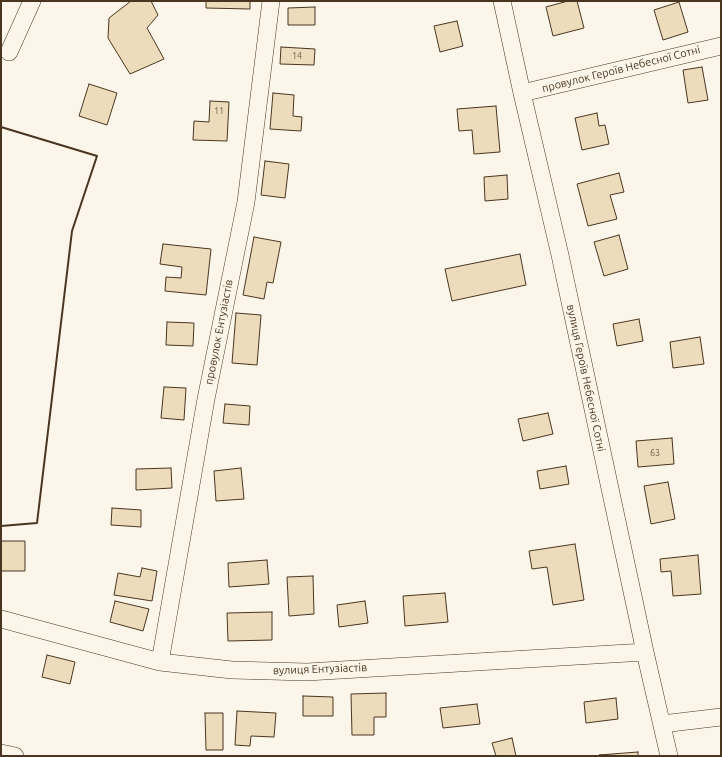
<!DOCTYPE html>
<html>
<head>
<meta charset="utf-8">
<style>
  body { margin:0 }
  #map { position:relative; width:722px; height:757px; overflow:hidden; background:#fbf6e9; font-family:Ubuntu,sans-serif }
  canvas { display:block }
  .frame { position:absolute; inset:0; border:2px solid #4a3520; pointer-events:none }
</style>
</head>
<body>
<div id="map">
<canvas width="722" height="757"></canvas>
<div class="frame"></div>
</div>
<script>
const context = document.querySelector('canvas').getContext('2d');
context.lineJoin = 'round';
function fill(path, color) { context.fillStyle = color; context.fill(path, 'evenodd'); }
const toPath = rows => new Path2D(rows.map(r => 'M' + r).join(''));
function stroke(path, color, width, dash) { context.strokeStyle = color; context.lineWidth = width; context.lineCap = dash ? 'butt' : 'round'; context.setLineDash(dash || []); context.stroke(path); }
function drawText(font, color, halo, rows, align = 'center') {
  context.font = font + ' Ubuntu,sans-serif'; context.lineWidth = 3; context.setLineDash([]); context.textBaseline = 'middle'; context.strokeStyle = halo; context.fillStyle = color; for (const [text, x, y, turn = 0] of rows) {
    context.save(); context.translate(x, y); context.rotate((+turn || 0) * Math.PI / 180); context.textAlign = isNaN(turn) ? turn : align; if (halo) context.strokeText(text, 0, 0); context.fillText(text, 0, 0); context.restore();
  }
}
const building = toPath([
  [131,1,151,1,158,15,147,28,164,59,130,74,108,38,109,18,131,1],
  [206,1,250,1,250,9,206,8,206,1],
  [568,1,577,1,584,28,553,36,546,7,568,1],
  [679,2,688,32,663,40,654,10,679,2],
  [315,7,315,25,288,25,288,8,315,7],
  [457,21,463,46,440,52,434,26,457,21],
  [281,47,315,49,314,65,280,64,281,47],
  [702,67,708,100,688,103,683,70,702,67],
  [89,84,117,93,107,125,79,116,89,84],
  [273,93,294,95,293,116,302,117,301,131,270,129,273,93],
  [210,101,229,102,227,141,193,140,194,121,209,122,210,101],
  [496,106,500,152,474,154,472,130,459,131,457,109,496,106],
  [597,113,599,126,605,125,609,144,582,150,575,118,597,113],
  [265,161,289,164,285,198,261,195,265,161],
  [619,173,624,192,610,195,617,219,588,226,577,184,619,173],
  [507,175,508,199,485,201,484,177,507,175],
  [619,235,628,269,604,276,594,242,619,235],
  [254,237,281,242,273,283,267,282,264,299,243,295,254,237],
  [163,244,211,249,206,295,165,291,166,277,181,278,182,267,160,264,163,244],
  [520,254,526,285,452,301,445,269,520,254],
  [236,313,261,315,257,365,232,363,236,313],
  [639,319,643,341,617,346,613,324,639,319],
  [167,322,194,323,193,346,166,345,167,322],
  [700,337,704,364,673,368,670,342,700,337],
  [164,387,186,388,184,420,161,418,164,387],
  [225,404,250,406,249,425,223,423,225,404],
  [548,413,553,434,523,441,518,419,548,413],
  [672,438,674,464,638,467,636,441,672,438],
  [566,466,569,484,540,489,537,471,566,466],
  [171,468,172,488,136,490,136,469,171,468],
  [241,468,244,499,216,501,214,471,241,468],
  [668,482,675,519,651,524,644,486,668,482],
  [112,508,141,510,141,527,111,525,112,508],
  [1,541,25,541,25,571,1,571,1,541],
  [575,544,584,600,553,605,547,567,532,569,529,551,575,544],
  [698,555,701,594,673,596,671,571,661,572,660,559,698,555],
  [267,560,269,584,229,587,228,563,267,560],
  [142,568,157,571,152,601,114,595,118,573,140,577,142,568],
  [313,576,314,614,289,616,287,577,313,576],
  [445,593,448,622,405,626,403,596,445,593],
  [115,601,149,609,143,631,110,622,115,601],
  [365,601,368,623,339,627,337,605,365,601],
  [272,612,272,640,228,641,227,613,272,612],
  [47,655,75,662,70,684,42,677,47,655],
  [386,693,386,717,374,717,374,735,352,735,351,694,386,693],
  [303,696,333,697,333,716,303,716,303,696],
  [616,698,618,719,586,723,584,702,616,698],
  [477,704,480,724,443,728,440,708,477,704],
  [237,711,276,713,274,737,251,736,250,746,235,745,237,711],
  [205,713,223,713,223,750,206,750,205,713],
  [512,738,516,756,496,756,492,743,512,738],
  [638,752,638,756,599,755,638,752]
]);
fill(building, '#ecdcbc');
stroke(building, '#4a3520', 1);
const minor = toPath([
  [502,1,522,93,560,255,645,652,669,756],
  [9,52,32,1],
  [522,93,721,46],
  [1,619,160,662,232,670,307,672,645,652],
  [160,662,206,399,246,202,271,1],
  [662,724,721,717],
  [1,753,15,756]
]);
stroke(minor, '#4a3520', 18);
stroke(minor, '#fbf6e9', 17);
stroke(toPath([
  [1,127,97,156,72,231,37,523,1,526]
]), '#4a3520', 2);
drawText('9px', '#725f47', null, [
  ["14",297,56],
  ["11",219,111],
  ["63",655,453]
]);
drawText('11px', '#4a3520', '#fbf6e9', [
  ["провулок Героїв Небесної Сотні",621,69,-14],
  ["провулок Ентузіастів",219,332,-79],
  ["вулиця Героїв Небесної Сотні",586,378,78],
  ["вулиця Ентузіастів",320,669,-2]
]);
</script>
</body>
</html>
